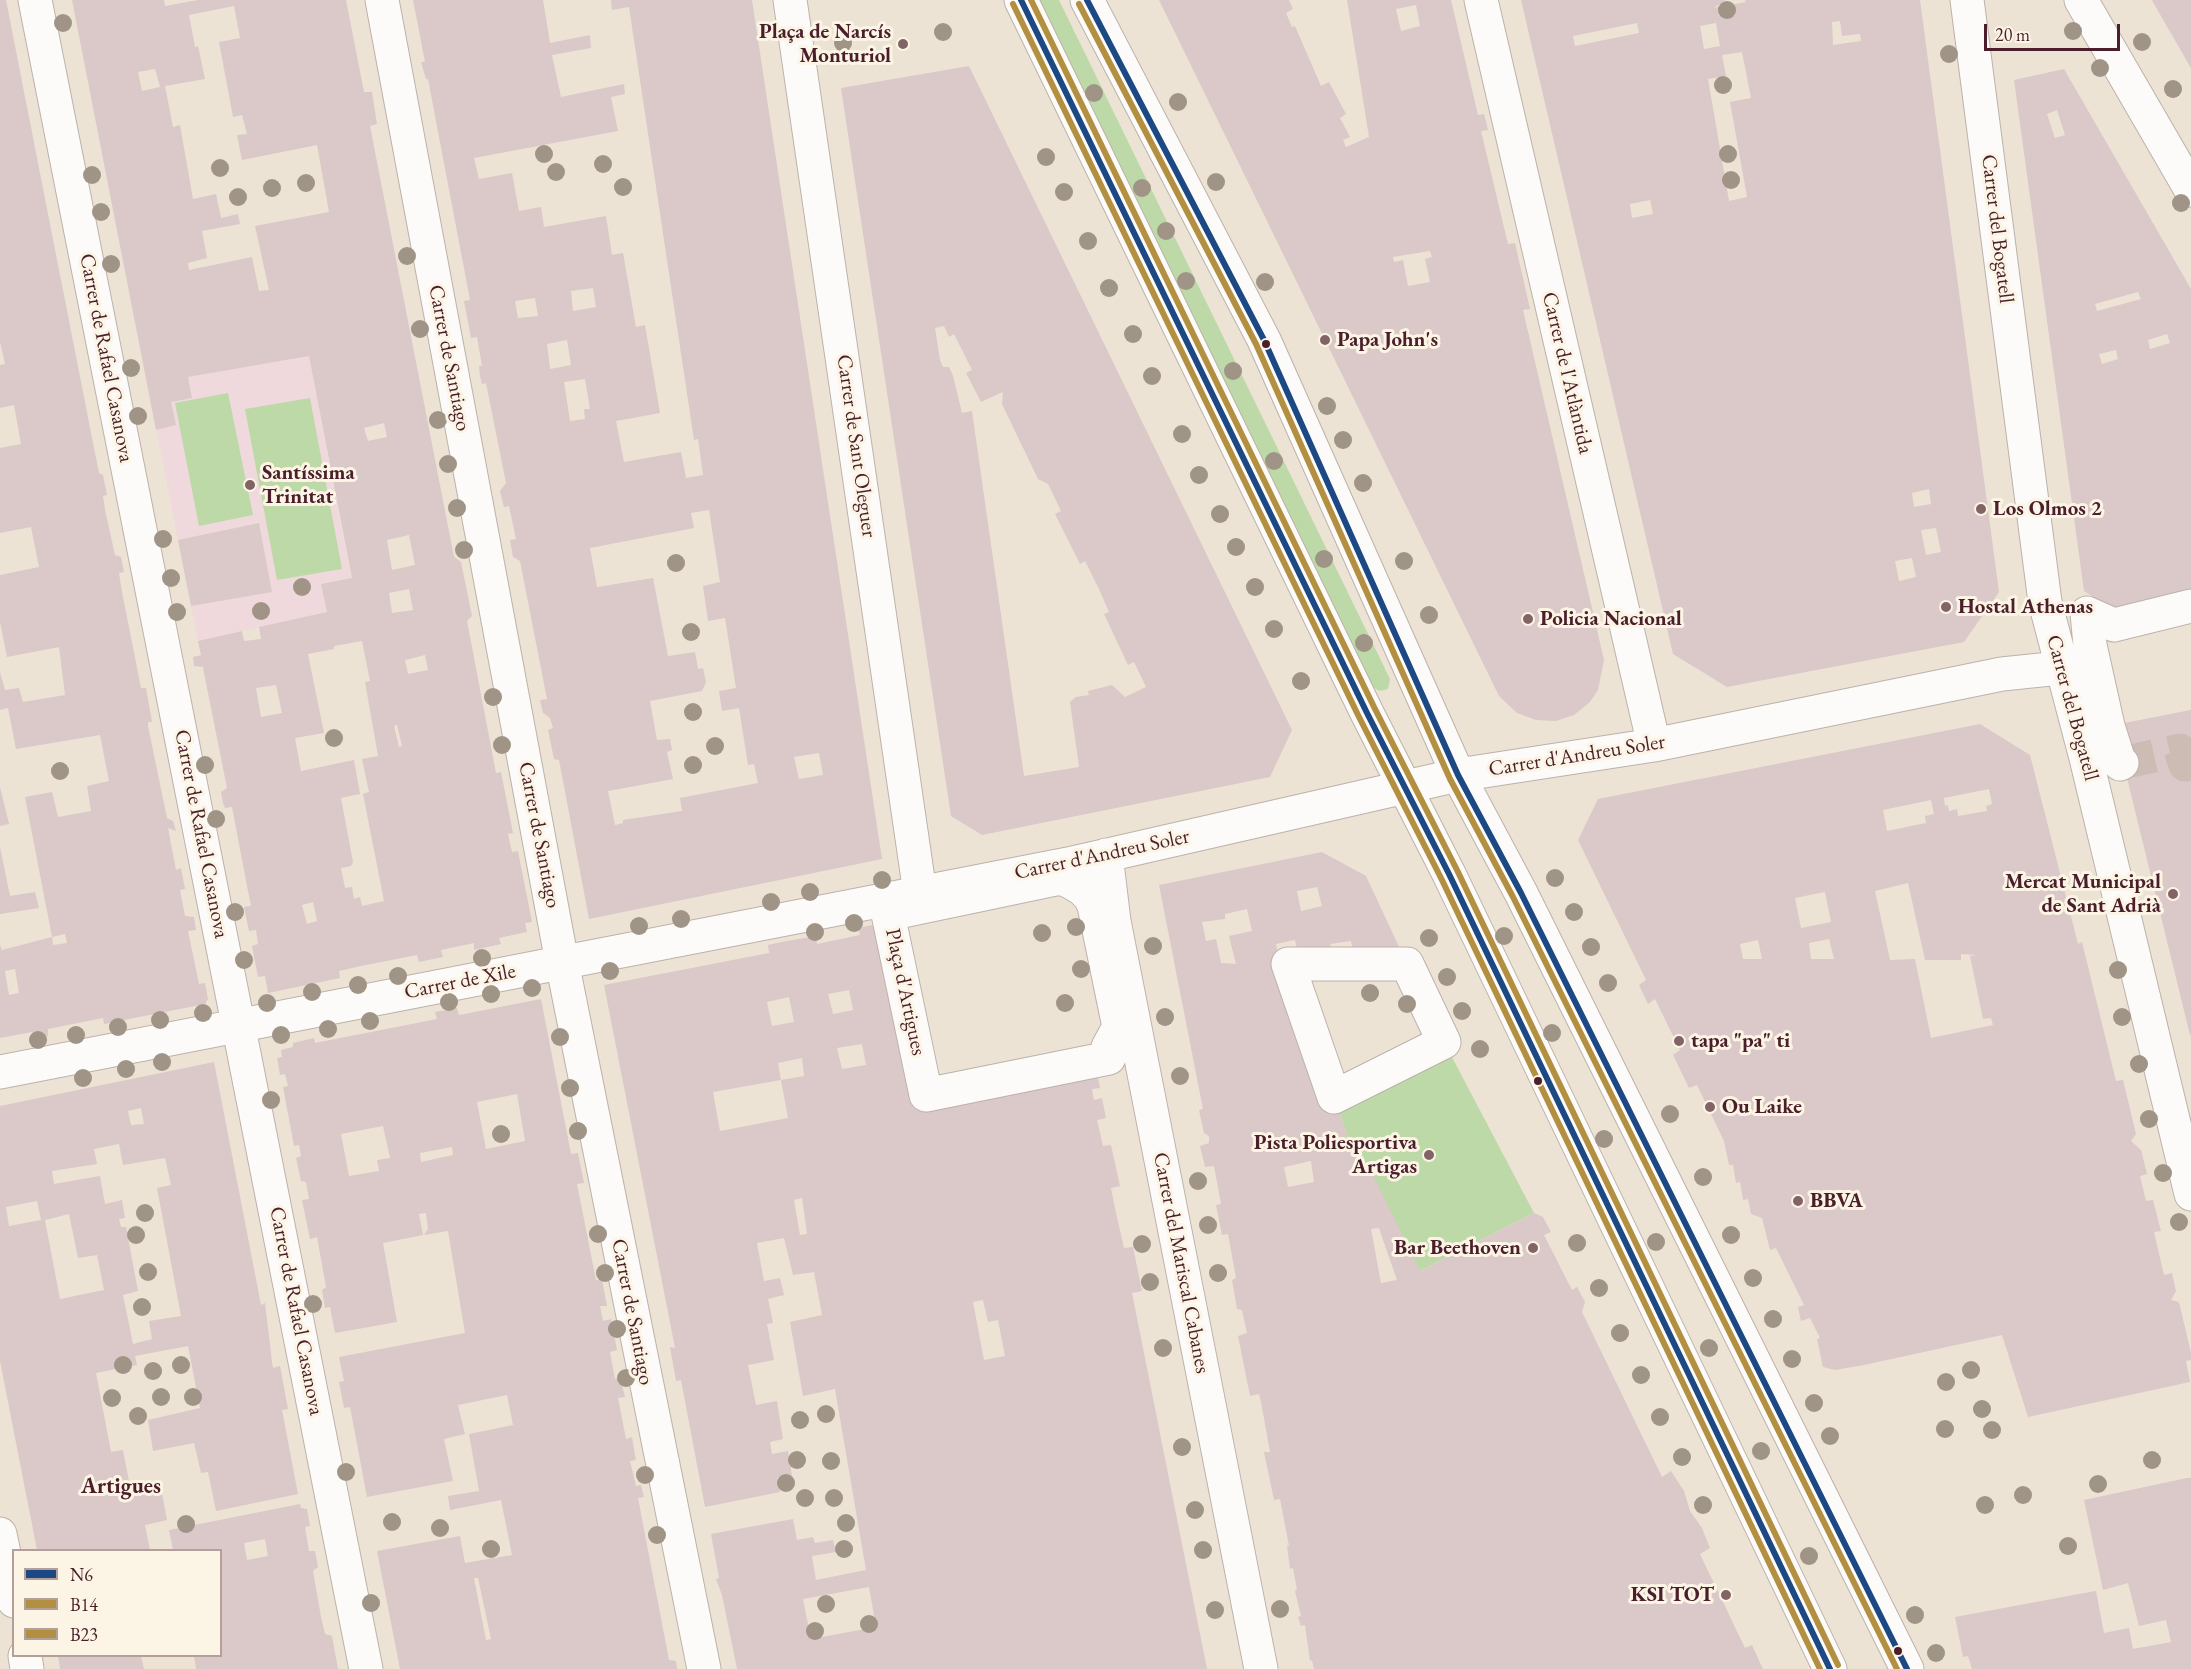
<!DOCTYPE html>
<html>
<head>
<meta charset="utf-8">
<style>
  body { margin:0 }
  #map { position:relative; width:2191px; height:1669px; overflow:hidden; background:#ece3d5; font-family:"EB Garamond",serif }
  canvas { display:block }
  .legend { position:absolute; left:12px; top:1549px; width:210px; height:108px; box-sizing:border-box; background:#fcf5e5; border:2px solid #b59f9b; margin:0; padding:8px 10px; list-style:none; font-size:18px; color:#4a1f2b }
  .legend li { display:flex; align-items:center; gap:12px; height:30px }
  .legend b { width:30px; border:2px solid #b59f9b }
  .scale { position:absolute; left:1984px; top:24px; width:136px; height:27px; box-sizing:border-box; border:3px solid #4a1f2b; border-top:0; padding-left:8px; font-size:18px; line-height:21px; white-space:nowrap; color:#4a1f2b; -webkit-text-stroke:4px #fcf5e5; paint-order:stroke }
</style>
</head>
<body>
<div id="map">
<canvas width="2191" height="1669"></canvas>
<ul class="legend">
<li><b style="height:8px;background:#1c4883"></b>N6</li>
<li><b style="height:8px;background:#b39041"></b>B14</li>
<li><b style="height:8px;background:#b39041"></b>B23</li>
</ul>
<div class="scale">20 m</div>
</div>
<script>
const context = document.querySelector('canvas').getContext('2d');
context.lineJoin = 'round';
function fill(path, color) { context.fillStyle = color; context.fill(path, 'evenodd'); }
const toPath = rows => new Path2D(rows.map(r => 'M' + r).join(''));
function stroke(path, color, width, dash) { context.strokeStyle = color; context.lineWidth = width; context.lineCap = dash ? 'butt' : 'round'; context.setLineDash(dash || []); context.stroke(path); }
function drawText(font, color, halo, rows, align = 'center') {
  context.font = font + ' "EB Garamond",serif'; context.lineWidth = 6; context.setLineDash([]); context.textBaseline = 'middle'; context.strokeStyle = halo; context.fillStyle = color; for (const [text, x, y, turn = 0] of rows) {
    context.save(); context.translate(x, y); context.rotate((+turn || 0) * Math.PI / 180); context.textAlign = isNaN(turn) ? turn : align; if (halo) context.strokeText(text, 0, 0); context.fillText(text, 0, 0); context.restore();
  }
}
fill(toPath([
  [309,356,351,578,321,584,327,612,198,641,147,384]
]), '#efd9dc');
fill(toPath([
  [1037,0,1059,0,1390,679,1388,689,1380,691,1372,687],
  [228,393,253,515,199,526,175,403],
  [310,398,342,569,277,580,245,409],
  [1444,1042,1534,1213,1398,1282,1334,1097]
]), '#bdd9a8');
fill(toPath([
  [0,0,6,0,95,453,99,473,103,475,107,495,103,496,105,510,115,555,121,557,124,572,119,573,122,592,141,688,146,688,152,722,148,722,148,726,167,818,173,821,176,831,168,828,176,870,181,868,185,889,180,890,185,916,194,917,196,930,188,931,199,984,205,983,208,999,205,1004,104,1024,103,1018,48,1029,48,1036,37,1038,32,1032,0,1038,0,945,2,950,52,937,53,945,67,943,65,934,52,937,25,797,52,792,58,817,91,811,87,786,109,781,100,735,16,749,8,708,0,710,0,672,5,690,19,688,23,702,65,695,59,647,7,657,0,622,0,575,39,567,31,527,0,533,0,448,21,444,14,405,0,408,0,365,5,364,0,342],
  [15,969,19,993,9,995,5,971],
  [72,0,164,0,165,6,198,0,346,0,364,92,372,92,377,124,370,126,454,557,461,562,472,616,467,621,496,773,501,772,513,833,508,834,512,852,518,851,532,922,525,923,527,932,499,938,501,944,474,950,474,943,441,950,443,957,419,962,417,955,361,966,339,971,340,978,268,993,265,976,258,977,252,946,258,944,256,930,249,931,244,907,251,906,247,886,232,807,225,808,223,803,221,792,227,788,204,673,203,667,194,666,193,657,201,655,198,641,242,631,244,641,261,639,259,627,327,612,321,584,352,578,309,356,188,377,192,398,171,402,176,425,156,430],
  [234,6,240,38,219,42,233,117,242,115,247,134,237,135,242,160,317,145,329,212,255,226,269,290,259,291,252,257,189,270,188,263,207,258,202,231,240,224,238,214,221,218,216,194,193,199,180,125,173,127,165,86,205,79,198,46,195,47,189,15],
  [155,69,160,87,142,91,138,72],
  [384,423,387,437,368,441,364,428],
  [409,535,415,565,392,570,387,540],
  [409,589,413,610,392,613,389,593],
  [362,641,370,681,365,682,378,756,362,759,369,792,363,794,384,901,362,906,360,897,354,899,352,887,345,888,341,868,351,866,353,862,341,798,360,794,354,760,301,771,295,738,324,733,308,654,334,649,334,646],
  [425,655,428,670,408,674,405,660],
  [276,685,282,713,261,717,256,688],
  [397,725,402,746,399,747,394,726],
  [313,902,317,921,307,924,302,905],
  [413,0,543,0,550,43,590,35,591,48,552,55,561,97,624,84,625,94,611,97,618,131,474,158,479,179,512,173,519,211,541,207,544,227,606,216,612,255,623,253,636,327,645,325,660,413,616,421,624,462,681,452,686,478,703,475,698,439,694,440,629,7,612,10,611,0,752,0,882,859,589,919,559,760,554,759,548,730,553,728,550,718,543,713,540,700,547,699,520,561,513,557,510,540,516,539,509,506,504,507,500,491,506,483,486,383,482,384,480,376,479,366,482,366,477,337,471,338,464,301,470,300,428,79,426,79,421,62,425,62],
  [593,288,596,307,573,311,571,291],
  [535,298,538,316,518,318,515,301],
  [567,340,571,365,550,369,547,344],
  [585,379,590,409,584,409,585,419,570,421,564,382],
  [709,510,720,582,703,586,708,621,725,618,736,688,719,691,722,711,739,708,748,765,754,764,758,783,680,798,682,811,623,820,623,823,615,825,608,791,673,779,667,752,672,750,670,739,657,740,650,701,702,691,706,682,703,668,698,669,695,652,668,656,653,578,597,587,590,548,694,528,691,513],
  [819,753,823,775,799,779,794,757],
  [1159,0,1289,0,1293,9,1286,13,1292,27,1295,26,1321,86,1329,82,1346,114,1340,118,1350,137,1343,140,1346,147,1369,137,1347,0,1451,0,1478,115,1484,114,1488,130,1481,131,1508,244,1515,243,1530,309,1523,310,1604,660,1598,690,1590,702,1574,715,1556,721,1536,720,1517,713,1499,696],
  [1416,5,1420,26,1401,31,1396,9],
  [1430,251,1432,257,1425,259,1430,282,1408,286,1403,260,1394,262,1393,257],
  [1521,0,1726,0,1714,8,1746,2,1745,0,1920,0,1999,592,1964,642,1727,687,1673,654],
  [1840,21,1842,36,1860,34,1861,41,1833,45,1832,22],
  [1637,23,1639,33,1575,46,1573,36],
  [1716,23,1720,46,1704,49,1700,26],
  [1742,52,1751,98,1730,102,1747,197,1729,201,1708,79,1726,76,1722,55],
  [1650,200,1653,214,1632,218,1630,204],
  [1929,489,1931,504,1914,507,1912,493],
  [1936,528,1941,552,1926,555,1921,530],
  [1912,558,1916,577,1899,581,1895,561],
  [2152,0,2191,0,2191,68,2154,4],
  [969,66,1292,730,1270,777,982,835,951,816,841,88],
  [944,326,949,337,954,334,972,370,966,373,981,402,1003,392,1002,404,1038,479,1048,484,1050,488,1061,511,1055,514,1080,564,1085,561,1099,589,1109,612,1104,614,1128,665,1134,662,1146,687,1125,697,1112,685,1088,691,1089,695,1076,697,1070,702,1079,767,1024,776,972,411,962,413,953,376,949,367,943,367,940,360,935,328],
  [2064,69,2191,289,2191,596,2112,610,2084,591,2014,80],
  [2057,110,2065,135,2055,138,2047,114],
  [2138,292,2141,299,2097,311,2095,304],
  [2167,334,2170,343,2150,349,2148,340],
  [2116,350,2118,359,2102,364,2099,354],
  [259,523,272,592,191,606,178,540],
  [2191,710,2191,1035,2190,1035,2114,725],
  [1980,724,2030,755,2078,944,2082,942,2116,1081,2123,1080,2136,1134,2131,1141,2141,1150,2147,1174,2140,1176,2146,1201,2153,1200,2161,1231,2154,1232,2164,1275,2172,1273,2176,1291,2171,1300,2179,1302,2191,1353,2191,1360,2186,1361,2190,1382,2028,1417,2002,1335,1864,1365,1835,1370,1823,1367,1817,1339,1820,1338,1810,1318,1801,1321,1798,1307,1804,1305,1776,1248,1770,1250,1762,1218,1751,1214,1748,1199,1743,1200,1740,1182,1736,1183,1733,1165,1729,1165,1724,1141,1697,1085,1689,1088,1673,1055,1680,1050,1655,999,1648,1004,1639,985,1646,980,1578,840,1598,799],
  [1989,789,1992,804,1986,806,1987,811,1958,816,1957,809,1949,811,1948,805,1945,806,1944,798],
  [1931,800,1934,814,1925,816,1926,823,1887,831,1883,810],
  [1908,883,1925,960,1961,960,1961,954,1977,955,1970,956,1983,1019,1991,1018,1993,1025,1931,1038,1915,959,1890,960,1875,891],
  [1825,892,1831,922,1801,928,1795,898],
  [1829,939,1834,959,1811,959,1809,943],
  [1758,940,1762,959,1743,959,1740,944],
  [0,787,9,824,0,826],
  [0,847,10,896,35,892,39,908,0,914],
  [1322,852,1366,876,1407,964,1355,963,1351,941,1330,944,1335,964,1300,963,1295,940,1276,944,1279,962,1287,962,1360,1172,1369,1167,1420,1271,1534,1213,1543,1217,1551,1232,1544,1235,1572,1290,1577,1287,1585,1302,1582,1312,1662,1477,1671,1471,1684,1491,1690,1511,1702,1528,1710,1548,1700,1554,1745,1648,1752,1645,1763,1669,1314,1669,1312,1660,1310,1661,1305,1625,1301,1626,1298,1617,1301,1616,1295,1591,1297,1590,1293,1568,1290,1569,1287,1545,1289,1546,1280,1499,1274,1500,1264,1452,1270,1452,1261,1402,1259,1394,1250,1396,1238,1336,1247,1333,1242,1310,1237,1309,1232,1280,1236,1278,1228,1234,1222,1235,1216,1205,1221,1204,1214,1166,1205,1167,1200,1146,1209,1143,1209,1136,1204,1133,1199,1110,1203,1109,1159,885],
  [1317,887,1322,906,1301,911,1297,891],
  [1247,909,1252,931,1229,936,1236,964,1221,963,1216,939,1206,941,1202,922,1225,919,1225,914],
  [1311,1161,1314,1182,1288,1187,1284,1167],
  [1379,1228,1397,1280,1381,1283,1371,1229],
  [887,922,936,1081,1095,1064,1100,1088,1092,1089,1094,1100,1102,1098,1106,1118,1097,1120,1103,1146,1111,1145,1120,1186,1111,1188,1116,1213,1124,1248,1133,1247,1142,1291,1132,1293,1207,1669,737,1669,722,1595,716,1579,719,1578,711,1534,793,1519,797,1540,813,1537,815,1543,833,1540,836,1552,812,1556,816,1580,866,1570,835,1389,803,1396,790,1322,822,1315,814,1272,793,1275,784,1238,757,1243,764,1281,780,1278,784,1295,768,1299,773,1323,767,1324,774,1360,748,1365,756,1405,777,1401,783,1439,770,1442,772,1454,788,1451,792,1476,777,1478,780,1492,705,1507,681,1380,676,1381,670,1347,675,1348,604,985,769,953,768,945,787,941,816,936,817,944,860,935,858,928],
  [849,990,853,1010,833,1014,828,994],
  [789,997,794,1022,772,1026,767,1002],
  [862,1044,866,1065,842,1069,837,1048],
  [802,1058,804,1076,781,1080,788,1118,720,1131,713,1092,781,1080,778,1063],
  [802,1198,807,1234,800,1235,794,1200],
  [983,1300,988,1322,998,1320,1005,1356,984,1360,973,1302],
  [869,1587,876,1627,811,1639,803,1599],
  [541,999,571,1154,578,1153,584,1183,577,1184,596,1280,602,1280,607,1306,600,1306,603,1321,611,1319,617,1350,610,1352,615,1379,620,1377,625,1397,618,1398,626,1439,632,1437,635,1455,636,1460,630,1461,636,1486,641,1485,644,1497,638,1498,669,1660,676,1661,677,1669,400,1669,377,1551,460,1536,465,1563,512,1555,501,1500,450,1510,448,1496,479,1491,469,1434,513,1425,507,1395,458,1405,465,1434,444,1439,453,1481,367,1497,350,1407,344,1408,339,1382,344,1381,339,1357,465,1333,448,1231,424,1235,428,1229,426,1213,419,1214,423,1235,383,1243,397,1322,335,1333,330,1307,325,1308,322,1290,326,1287,317,1237,310,1239,302,1200,309,1199,306,1182,301,1181,296,1158,301,1156,299,1145,294,1146,283,1087,288,1086,285,1074,280,1075,277,1058,282,1057,281,1050,293,1047,293,1043,314,1038,315,1043,437,1019,435,1012,457,1008,459,1015],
  [517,1094,525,1141,486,1149,477,1102],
  [383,1126,390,1158,377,1160,379,1171,349,1176,341,1134],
  [452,1147,453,1155,421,1162,420,1153],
  [474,1578,478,1578,491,1639,486,1640],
  [214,1062,261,1305,265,1303,272,1362,273,1368,280,1366,288,1409,282,1410,298,1494,216,1511,208,1472,201,1473,194,1443,153,1451,148,1420,200,1408,188,1346,135,1356,137,1365,96,1373,111,1452,123,1450,130,1487,160,1482,167,1520,145,1525,150,1550,37,1550,0,1361,0,1106],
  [141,1108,144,1124,131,1125,128,1111],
  [119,1144,123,1165,165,1158,171,1185,157,1188,181,1316,149,1321,152,1339,133,1344,123,1295,138,1291,126,1227,121,1227,119,1219,125,1218,122,1200,105,1204,100,1176,54,1184,52,1171,97,1164,94,1149],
  [37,1201,41,1220,9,1226,6,1207],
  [69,1214,78,1258,97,1255,104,1290,60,1299,45,1220],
  [2187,1478,2191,1478,2191,1669,1972,1669,1968,1656,1963,1657,1955,1617,2079,1594,2096,1591,2104,1633,2129,1628,2133,1649,2171,1642,2166,1620,2139,1626,2128,1583,2103,1590,2084,1500],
  [300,1504,301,1508,307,1509,310,1526,305,1527,309,1551,315,1551,318,1567,313,1571,321,1617,325,1634,332,1636,338,1669,196,1669,194,1656,220,1656,220,1550,173,1550,169,1530],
  [265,1539,268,1556,247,1560,244,1543],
  [58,1656,141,1656,144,1669,60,1669]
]), '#dbc8c8');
stroke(toPath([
  [2122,763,2180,750,2185,765,2191,762]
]), '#ccbcb3', 33, [33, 16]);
const minor = toPath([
  [35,0,366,1669],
  [382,0,562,962,704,1669],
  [790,0,920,893],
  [1021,0,1367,713,1449,874,1830,1669],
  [1087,0,1264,340,1458,775,1521,893,1907,1669],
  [1481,0,1654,745],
  [1967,0,2045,602,2086,758,2191,1194],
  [2081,0,2191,190],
  [2122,763,2120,764,2108,726,2090,645,2087,613,2114,625,2191,606],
  [1106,855,1114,921,1261,1669],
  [1055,879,1065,879,1082,889,1090,897,1094,906,1119,1027,1108,1047,1109,1058,926,1095,888,914,1055,879],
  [1288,964,1407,964,1444,1042,1334,1097,1288,964],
  [0,1072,1068,864,1458,775,1654,745,2002,674,2060,668],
  [0,1534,14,1601],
  [25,1656,27,1669]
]);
stroke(minor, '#bcb2aa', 35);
stroke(minor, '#fcfbf9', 33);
stroke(toPath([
  [1021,0,1367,713,1449,874,1830,1669],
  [1087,0,1264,340,1458,775,1521,893,1907,1669]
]), '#1c4883', 6);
stroke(toPath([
  [1013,4,1359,717,1441,878,1820,1669],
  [1079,4,1256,344,1450,779,1513,897,1897,1669]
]), '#b39041', 6);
stroke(toPath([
  [1031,0,1375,709,1457,870,1838,1665]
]), '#b39041', 6);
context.fillStyle = '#a09486';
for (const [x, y] of [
  [1727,10],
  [63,23],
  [2073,31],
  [943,32],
  [2142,42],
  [843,43],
  [1949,54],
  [2100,68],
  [1723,85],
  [2173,89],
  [1094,93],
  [1178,102],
  [544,154],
  [1728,154],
  [1046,157],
  [603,164],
  [220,168],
  [556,172],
  [92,175],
  [1731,180],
  [1216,182],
  [306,183],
  [623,187],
  [272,188],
  [1142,188],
  [1064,192],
  [238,197],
  [2181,203],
  [101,212],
  [1166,231],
  [1088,241],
  [407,256],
  [111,264],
  [1186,281],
  [1265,282],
  [1109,288],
  [420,329],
  [1133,334],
  [131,368],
  [1233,371],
  [1152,376],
  [1327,406],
  [138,416],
  [438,420],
  [1182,434],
  [1343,440],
  [1274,461],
  [448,464],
  [1199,475],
  [1363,483],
  [457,508],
  [1220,514],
  [163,539],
  [1236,547],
  [464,550],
  [1324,559],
  [1404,561],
  [676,563],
  [171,578],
  [302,587],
  [1255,587],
  [261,611],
  [177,612],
  [1429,615],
  [1274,629],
  [691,632],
  [1364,643],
  [1301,681],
  [493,697],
  [693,712],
  [334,738],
  [502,745],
  [715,746],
  [205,765],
  [693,765],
  [60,771],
  [216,819],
  [1555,878],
  [882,880],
  [810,892],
  [771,902],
  [235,912],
  [1574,912],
  [681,919],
  [854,923],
  [639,926],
  [1076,927],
  [815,932],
  [1042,933],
  [1504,936],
  [1429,938],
  [1153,946],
  [1591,947],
  [482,958],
  [244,960],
  [1081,969],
  [2118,970],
  [610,971],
  [398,976],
  [1447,977],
  [1608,983],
  [358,985],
  [532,988],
  [312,992],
  [1370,993],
  [491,994],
  [449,1002],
  [267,1003],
  [1065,1003],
  [1407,1004],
  [1462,1011],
  [203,1013],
  [1165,1017],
  [2122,1017],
  [160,1020],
  [370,1021],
  [118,1027],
  [328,1029],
  [1552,1033],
  [76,1035],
  [281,1035],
  [560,1037],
  [38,1040],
  [1480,1049],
  [162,1062],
  [2139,1064],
  [126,1069],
  [1180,1076],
  [83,1078],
  [570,1088],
  [271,1100],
  [1670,1114],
  [2149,1119],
  [578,1131],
  [501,1134],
  [1604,1139],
  [2163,1173],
  [1703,1177],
  [1198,1181],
  [145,1213],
  [2179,1222],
  [1208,1225],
  [598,1234],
  [136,1235],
  [1731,1235],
  [1656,1242],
  [1577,1243],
  [1142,1244],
  [148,1272],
  [605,1273],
  [1218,1273],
  [1753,1278],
  [1150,1282],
  [1599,1288],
  [313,1304],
  [142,1307],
  [1773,1319],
  [617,1329],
  [1620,1333],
  [1163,1348],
  [1709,1348],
  [1792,1359],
  [123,1365],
  [181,1365],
  [1971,1370],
  [153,1371],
  [1641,1375],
  [626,1378],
  [1946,1382],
  [161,1397],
  [193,1397],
  [112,1398],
  [1814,1403],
  [1982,1409],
  [826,1414],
  [138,1416],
  [1660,1417],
  [800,1420],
  [1945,1429],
  [1992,1430],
  [1830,1436],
  [1182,1447],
  [1761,1451],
  [1682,1457],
  [797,1460],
  [2152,1460],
  [831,1461],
  [346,1472],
  [645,1475],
  [786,1483],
  [2098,1484],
  [2023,1495],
  [805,1498],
  [834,1498],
  [1703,1505],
  [1985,1505],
  [1195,1510],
  [392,1522],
  [846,1523],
  [186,1524],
  [440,1528],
  [657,1535],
  [2068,1546],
  [491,1549],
  [844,1549],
  [1203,1550],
  [1809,1556],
  [371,1603],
  [826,1604],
  [1280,1609],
  [1215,1610],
  [1915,1615],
  [869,1624],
  [815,1631],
  [1936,1653]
]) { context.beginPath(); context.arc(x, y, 9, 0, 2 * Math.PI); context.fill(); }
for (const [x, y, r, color] of [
  [903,44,6,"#836466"],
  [1325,340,6,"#836466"],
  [1266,344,5,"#4a1f2b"],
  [250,485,6,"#836466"],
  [1981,509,6,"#836466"],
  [1946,607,6,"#836466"],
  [1528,619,6,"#836466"],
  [2173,894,6,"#836466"],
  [1679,1041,6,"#836466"],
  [1538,1081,5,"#4a1f2b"],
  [1710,1107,6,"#836466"],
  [1429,1155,6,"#836466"],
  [1798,1201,6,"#836466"],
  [1533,1248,6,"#836466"],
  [1726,1595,6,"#836466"],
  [1898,1651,5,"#4a1f2b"]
]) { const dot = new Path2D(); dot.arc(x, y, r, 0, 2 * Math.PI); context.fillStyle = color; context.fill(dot); stroke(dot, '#fcf5e5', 2); }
drawText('bold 21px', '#4a1f2b', '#fcf5e5', [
  ["Plaça de Narcís",891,32,"right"],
  ["Monturiol",891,56,"right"],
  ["Papa John's",1337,340],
  ["Santíssima",262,473],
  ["Trinitat",262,497],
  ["Los Olmos 2",1993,509],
  ["Hostal Athenas",1958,607],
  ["Policia Nacional",1540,619],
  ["Mercat Municipal",2161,882,"right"],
  ["de Sant Adrià",2161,906,"right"],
  ["tapa \"pa\" ti",1691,1041],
  ["Ou Laike",1722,1107],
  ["Pista Poliesportiva",1417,1143,"right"],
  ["Artigas",1417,1167,"right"],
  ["BBVA",1810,1201],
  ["Bar Beethoven",1521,1248,"right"],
  ["KSI TOT",1714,1595,"right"]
], 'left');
drawText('21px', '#4a1f2b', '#fcf5e5', [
  ["Carrer del Bogatell",1997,229,83],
  ["Carrer de Rafael Casanova",106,358,79],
  ["Carrer de Santiago",449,358,79],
  ["Carrer de l'Atlàntida",1567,373,77],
  ["Carrer de Sant Oleguer",856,446,82],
  ["Carrer del Bogatell",2072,708,75],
  ["Carrer d'Andreu Soler",1577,756,-9],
  ["Carrer de Rafael Casanova",201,834,79],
  ["Carrer de Santiago",539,835,79],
  ["Carrer d'Andreu Soler",1102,855,-12],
  ["Carrer de Xile",460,982,-11],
  ["Plaça d'Artigues",905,992,78],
  ["Carrer del Mariscal Cabanes",1181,1263,79],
  ["Carrer de Rafael Casanova",296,1311,79],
  ["Carrer de Santiago",632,1312,79]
]);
drawText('bold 22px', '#4a1f2b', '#fcf5e5', [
  ["Artigues",121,1487]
]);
</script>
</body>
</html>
